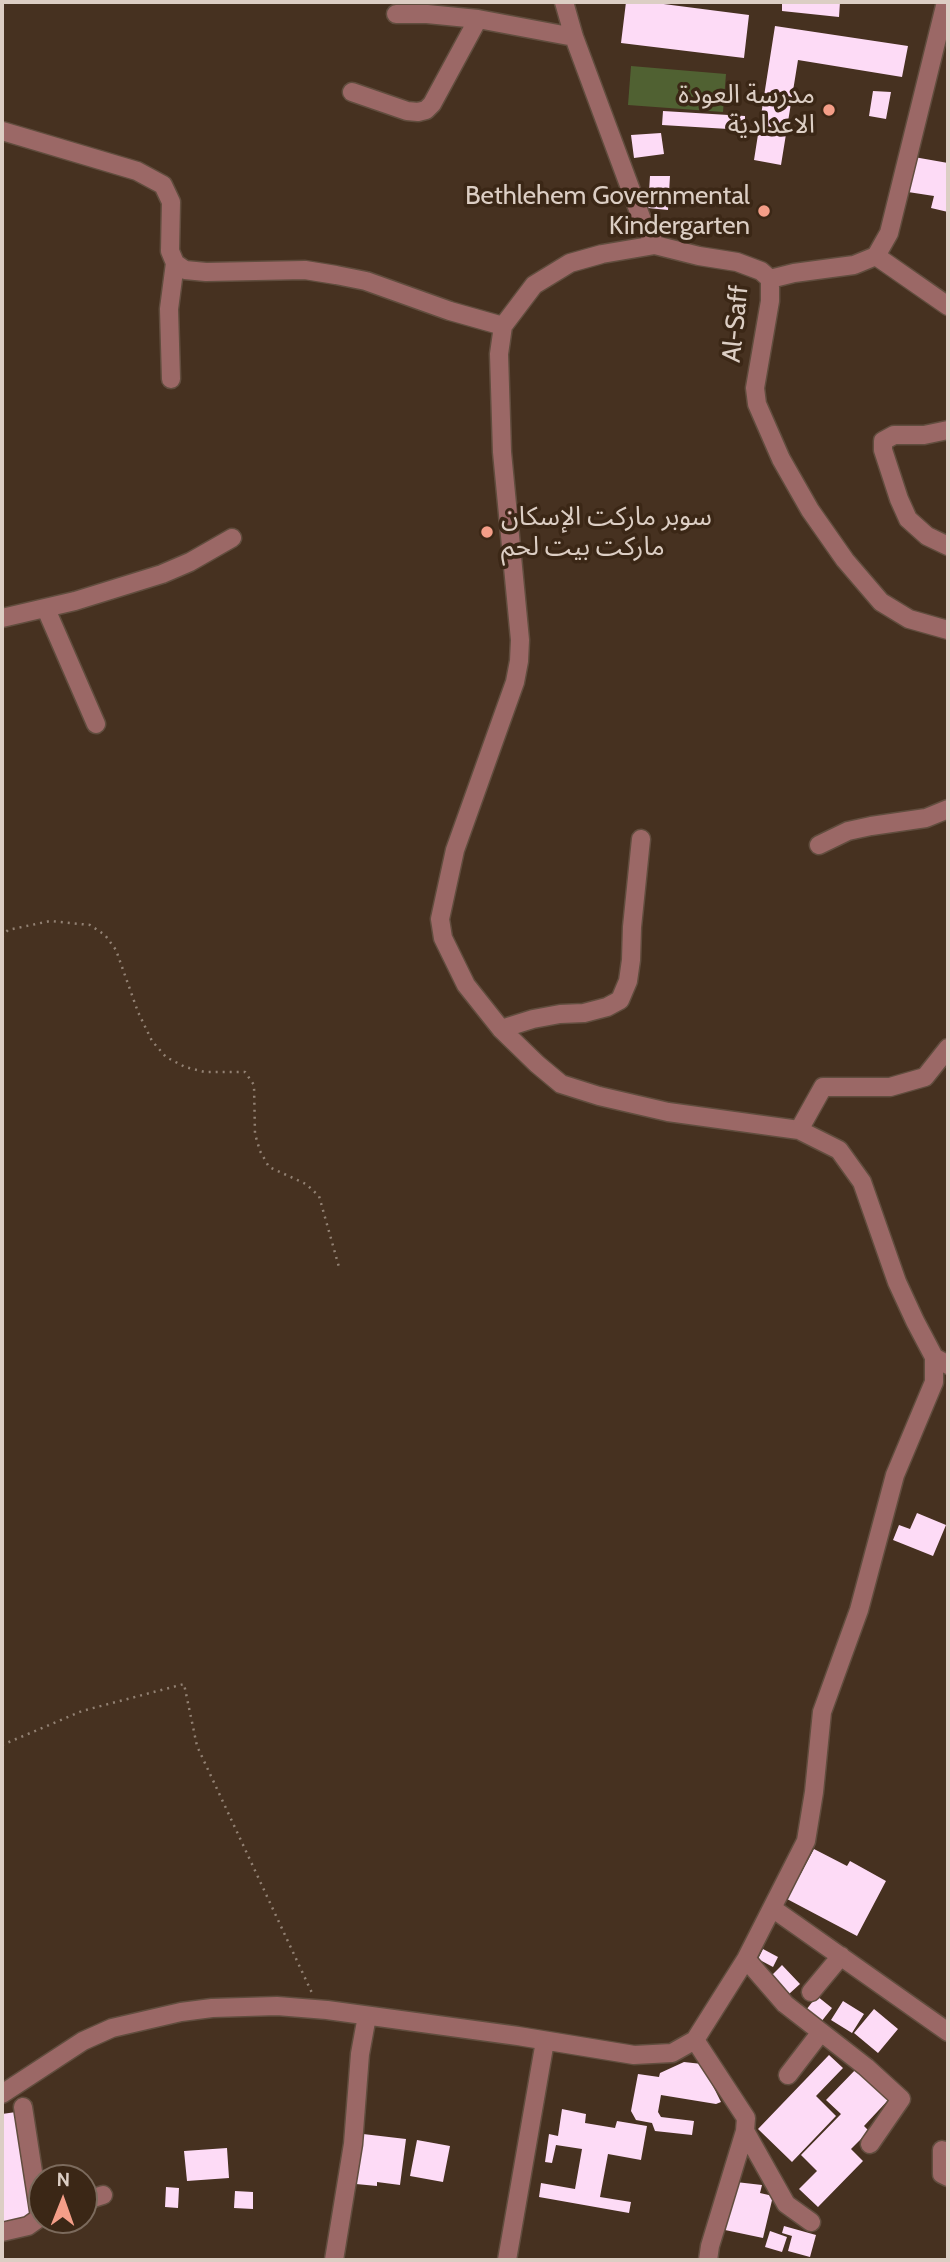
<!DOCTYPE html>
<html>
<head>
<meta charset="utf-8">
<style>
  body { margin:0 }
  #map { position:relative; width:950px; height:2262px; overflow:hidden; background:#463120; font-family:Cabin,sans-serif }
  canvas { display:block }
  .frame { position:absolute; inset:0; border:4px solid #dccec4; pointer-events:none }
  .north { position:absolute; left:28px; top:2164px; width:70px; height:70px; box-sizing:border-box; background:#3b2716; border:2px solid #7b6a5c; border-radius:50%; rotate:1deg; font-size:19px; font-weight:700; line-height:28px; text-align:center; color:#dccec4 }
  .north::after { content:''; display:block; margin:auto; width:24px; height:32px; background:#f49e88; clip-path:polygon(50% 0,100% 100%,50% 72%,0 100%) }
</style>
</head>
<body>
<div id="map">
<canvas width="950" height="2262"></canvas>
<div class="frame"></div>
<div class="north">N</div>
</div>
<script>
const context = document.querySelector('canvas').getContext('2d');
context.lineJoin = 'round';
function fill(path, color) { context.fillStyle = color; context.fill(path, 'evenodd'); }
const toPath = rows => new Path2D(rows.map(r => 'M' + r).join(''));
function stroke(path, color, width, dash) { context.strokeStyle = color; context.lineWidth = width; context.lineCap = dash ? 'butt' : 'round'; context.setLineDash(dash || []); context.stroke(path); }
function drawText(font, color, halo, rows, align = 'center') {
  context.font = font + ' Cabin,"Noto Sans Arabic",sans-serif'; context.lineWidth = 7; context.setLineDash([]); context.textBaseline = 'middle'; context.strokeStyle = halo; context.fillStyle = color; for (const [text, x, y, turn = 0] of rows) {
    context.save(); context.translate(x, y); context.rotate((+turn || 0) * Math.PI / 180); context.textAlign = isNaN(turn) ? turn : align; if (halo) context.strokeText(text, 0, 0); context.fillText(text, 0, 0); context.restore();
  }
}
fill(toPath([
  [631,66,726,74,723,112,628,105]
]), '#506132');
fill(toPath([
  [626,2,648,2,749,15,744,58,621,43],
  [782,2,840,2,839,17,782,11],
  [775,26,908,46,902,77,798,60,781,165,754,160],
  [873,91,891,92,886,119,869,116],
  [663,111,745,116,745,130,662,125],
  [661,133,664,154,634,158,631,135],
  [914,157,948,163,948,212,931,208,934,196,908,192],
  [650,176,670,176,668,210,648,208],
  [917,1513,946,1525,933,1556,893,1540,899,1525,910,1529],
  [814,1849,847,1866,850,1861,886,1881,857,1936,787,1899],
  [763,1949,778,1957,773,1967,758,1959],
  [782,1965,800,1984,789,1994,771,1976],
  [817,1996,832,2008,821,2022,806,2010],
  [843,2001,864,2014,852,2033,831,2020],
  [874,2009,898,2029,878,2053,854,2033],
  [829,2055,843,2068,816,2096,836,2116,792,2162,758,2129],
  [684,2062,702,2064,721,2102,716,2104,661,2095,658,2112,661,2117,694,2121,692,2135,655,2131,652,2123,636,2120,631,2111,638,2074,659,2077,660,2073],
  [859,2066,891,2097,864,2126,869,2131,851,2149,863,2161,818,2207,799,2189,817,2171,801,2155,841,2114,826,2100],
  [562,2109,586,2114,585,2123,615,2128,617,2121,647,2126,641,2160,608,2154,600,2197,631,2202,629,2213,539,2197,541,2183,575,2189,582,2149,556,2145,552,2163,545,2162,549,2134,558,2136],
  [16,2112,31,2219,2,2223,2,2114],
  [363,2134,406,2139,400,2185,377,2182,377,2186,356,2184],
  [417,2140,450,2146,443,2182,410,2176],
  [227,2148,229,2178,187,2181,184,2151],
  [736,2182,762,2185,760,2193,773,2196,763,2238,725,2230],
  [166,2187,179,2188,178,2208,165,2207],
  [235,2191,253,2192,253,2209,234,2208],
  [784,2226,816,2235,810,2257,788,2251,792,2236,782,2233],
  [770,2231,787,2237,782,2252,765,2247]
]), '#fddbf6');
const minor = toPath([
  [564,2,574,37,642,220,655,245,699,256,737,262,761,271,770,279,770,301,755,388,757,404,781,459,810,510,845,560,881,602,909,619,948,630],
  [396,14,427,14,478,19,574,37],
  [352,92,407,111,418,112,426,110,432,104,478,19],
  [2,131,137,171,163,185,171,202,170,251,175,263,185,270,206,272,305,270,336,275,366,281,450,311,503,326,534,285,570,263,602,254,655,245],
  [876,256,948,306],
  [770,279,794,273,854,265,876,256,889,233,946,2],
  [503,326,499,354,502,452,520,640,519,661,515,682,455,850,440,919,443,938,466,985,501,1029,537,1064,561,1084,599,1096,668,1112,799,1130,839,1150,862,1182,897,1282,915,1321,934,1357,948,1365],
  [171,379,169,309,175,263],
  [948,430,924,435,894,435,883,441,883,450,899,499,908,519,927,536,948,546],
  [46,609,96,724],
  [2,618,75,601,162,574,190,562,232,538],
  [819,845,848,831,871,826,926,818,948,809],
  [501,1029,533,1019,560,1014,584,1013,607,1007,620,1000,628,981,631,960,632,927,641,839],
  [799,1130,823,1087,890,1087,925,1077,948,1048],
  [772,1908,948,2032],
  [746,1959,785,2004,866,2067,901,2099,870,2144],
  [811,1992,841,1956],
  [695,2040,746,2118,745,2131,710,2246,708,2260],
  [788,2075,821,2032],
  [2,2094,83,2041,112,2028,181,2012,212,2008,277,2006,327,2010,518,2036,634,2055,672,2053,695,2040,746,1959,806,1841,814,1792,822,1712,859,1610,895,1475,934,1382,934,1357],
  [23,2107,40,2217],
  [745,2131,786,2204,811,2222],
  [942,2150,942,2174,948,2177],
  [84,2201,103,2195],
  [2,2232,28,2226,42,2216],
  [334,2260,353,2144,360,2054,367,2016],
  [507,2260,545,2041]
]);
stroke(minor, '#614d3e', 21);
stroke(toPath([
  [2,937,8,930,50,921,90,925,105,935,116,950,138,1012,152,1041,166,1057,185,1067,205,1072,245,1072,254,1085,255,1134,260,1151,269,1167,306,1184,319,1196,339,1267],
  [2,991,2,1002],
  [2,1745,82,1711,184,1684,197,1746,312,1993]
]), '#928173', 2.5, [2, 5]);
stroke(minor, '#9b6866', 18);
for (const [x, y, r, color] of [
  [829,110,7,"#f49e88"],
  [764,211,7,"#f49e88"],
  [487,532,7,"#f49e88"]
]) { const dot = new Path2D(); dot.arc(x, y, r, 0, 2 * Math.PI); context.fillStyle = color; context.fill(dot); stroke(dot, '#3b2716', 2.5); }
drawText('26px', '#dccec4', '#3b2716', [
  ["مدرسة العودة",815,95],
  ["الاعدادية",815,125],
  ["Bethlehem Governmental",750,196],
  ["Kindergarten",750,226],
  ["سوبر ماركت الإسكان",501,517,"left"],
  ["ماركت بيت لحم",501,547,"left"]
], 'right');
drawText('26px', '#dccec4', '#3b2716', [
  ["Al-Saff",736,324,-84]
]);
</script>
</body>
</html>
